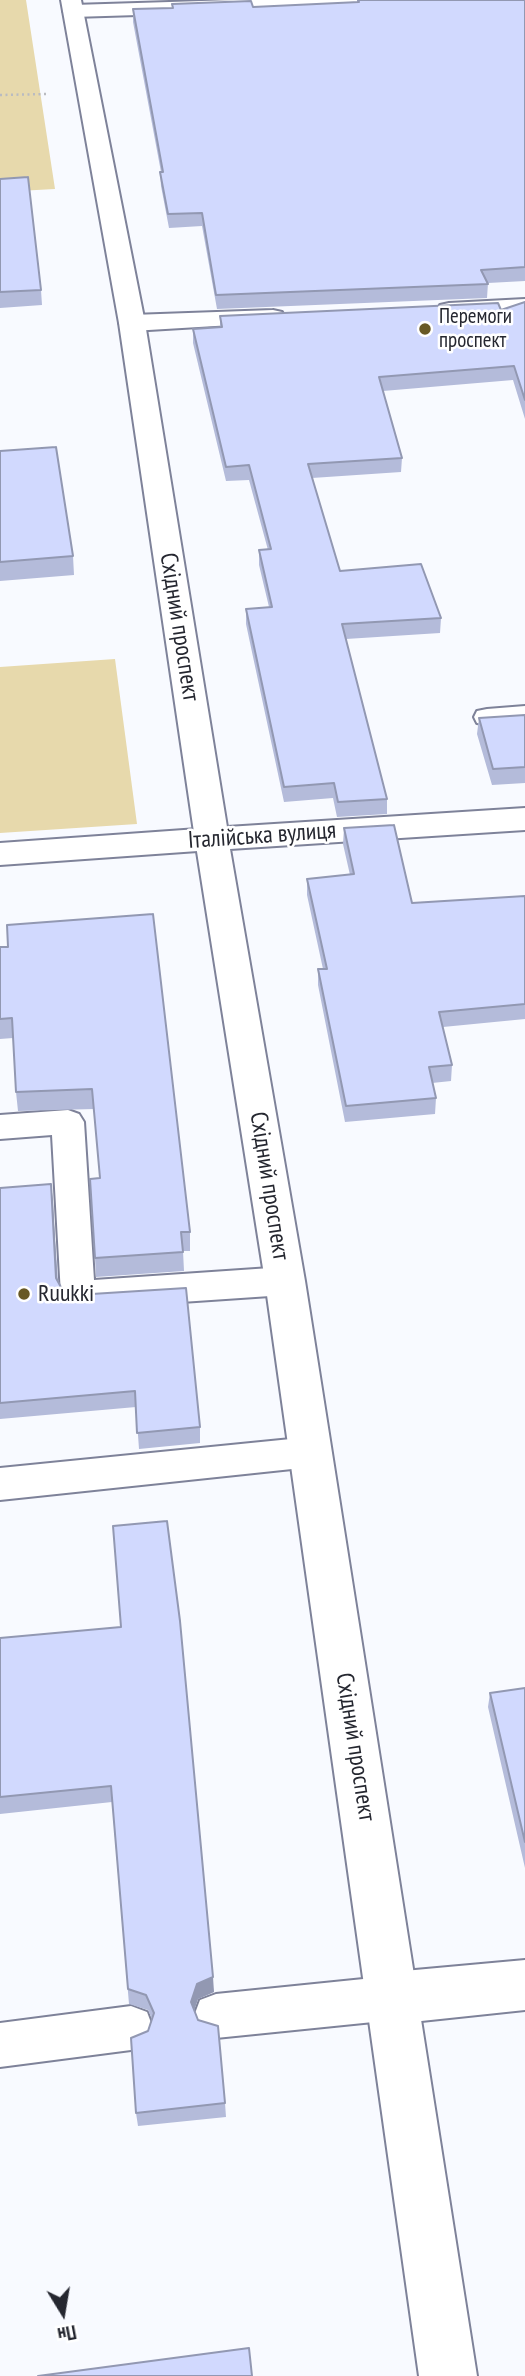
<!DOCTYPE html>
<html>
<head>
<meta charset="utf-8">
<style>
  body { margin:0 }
  #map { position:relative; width:525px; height:2376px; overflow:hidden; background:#f8faff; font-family:"PT Sans Narrow",sans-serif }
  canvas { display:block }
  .north { position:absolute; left:28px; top:2278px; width:70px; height:70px; -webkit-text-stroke:5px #fff; paint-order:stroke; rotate:169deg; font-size:19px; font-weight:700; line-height:28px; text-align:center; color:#252730 }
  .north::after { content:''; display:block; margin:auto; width:24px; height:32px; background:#252730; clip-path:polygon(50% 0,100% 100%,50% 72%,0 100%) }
</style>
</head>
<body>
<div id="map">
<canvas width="525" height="2376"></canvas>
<div class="north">Пн</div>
</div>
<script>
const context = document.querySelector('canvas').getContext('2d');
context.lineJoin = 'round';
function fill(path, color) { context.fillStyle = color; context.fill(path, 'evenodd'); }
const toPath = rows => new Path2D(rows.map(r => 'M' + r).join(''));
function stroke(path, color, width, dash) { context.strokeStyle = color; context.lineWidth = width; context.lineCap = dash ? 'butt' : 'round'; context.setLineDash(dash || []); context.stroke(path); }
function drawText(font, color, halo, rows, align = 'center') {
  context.font = font + ' "PT Sans Narrow",sans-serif'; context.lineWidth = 5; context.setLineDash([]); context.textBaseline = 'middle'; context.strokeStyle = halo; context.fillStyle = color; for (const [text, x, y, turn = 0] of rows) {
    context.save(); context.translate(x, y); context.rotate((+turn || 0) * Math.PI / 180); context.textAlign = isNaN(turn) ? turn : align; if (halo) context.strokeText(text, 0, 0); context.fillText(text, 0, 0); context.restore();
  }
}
fill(toPath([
  [0,0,26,0,55,189,0,192],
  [115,659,137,824,0,833,0,667]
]), '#e7d9ac');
const service = toPath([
  [525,706,525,722,487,725,477,723,474,717,477,711,487,709,525,706],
  [68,1110,79,1114,84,1122,94,1280,285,1267,297,1271,302,1281,297,1291,285,1295,78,1309,66,1305,61,1295,52,1135,0,1139,0,1115,68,1110],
  [311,1437,324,1441,329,1452,324,1463,311,1467,0,1500,0,1468,311,1437],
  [393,1976,409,1982,415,1998,409,2014,393,2020,216,2038,200,2032,194,2016,200,2000,216,1994,393,1976],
  [131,2006,147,2012,153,2028,147,2044,131,2050,0,2067,0,2023,131,2006]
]);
const minor = toPath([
  [234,0,440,0,437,4,430,6,73,17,66,15,63,11,66,7,73,5,234,0],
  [525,1960,525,2010,393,2024,375,2016,367,1998,375,1980,393,1972,525,1960]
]);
const tertiary = toPath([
  [525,299,525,313,449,317,440,315,437,310,440,305,449,303,525,299],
  [273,310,282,312,285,317,282,322,132,331,123,328,119,323,123,318,132,315,273,310],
  [212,828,224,831,229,839,224,847,212,850,0,865,0,843,212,828]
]);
const secondary = toPath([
  [61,0,81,0,145,323,227,827,525,808,525,830,230,849,305,1281,477,2376,419,2376,265,1281,195,839,119,323,61,0]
]);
stroke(service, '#7e8299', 4);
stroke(minor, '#7e8299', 4);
stroke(tertiary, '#7e8299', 4);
stroke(secondary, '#7e8299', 4);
stroke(toPath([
  [0,95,48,94]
]), '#b9bbc1', 2.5, [2, 3.5]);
fill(service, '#fff');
fill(minor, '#fff');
fill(tertiary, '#fff');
fill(secondary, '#fff');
fill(toPath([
  [357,0,525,0,525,281,488,283,487,298,217,309,202,226,169,228,161,186,160,172,161,172,133,22,133,9,172,8,172,4,253,7,357,2],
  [0,179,41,290,42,305,0,308],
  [525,302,525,419,513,380,383,391,402,458,401,472,312,478,340,571,441,618,440,633,346,639,387,799,387,814,337,817,333,798,284,802,246,624,246,609,269,607,259,565,259,550,268,550,249,480,226,481,193,343,193,329,220,327,220,316,501,310],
  [0,451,73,556,74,575,0,581],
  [525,715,525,783,492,785,477,734,479,718],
  [344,828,412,903,525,896,525,1019,443,1027,452,1065,451,1081,432,1083,436,1098,435,1114,345,1122,318,985,318,969,323,969,307,895,307,879,350,875,343,844],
  [0,947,190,1232,190,1251,183,1251,184,1271,96,1277,95,1258,100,1178,94,1109,18,1111,16,1092,13,1038,0,1039],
  [51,1184,58,1280,63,1291,200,1427,200,1443,139,1449,136,1407,0,1419,0,1188],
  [121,1627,214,1992,198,1999,194,2010,225,2103,226,2117,138,2126,136,2113,148,2031,152,2019,148,2010,129,2004,112,1802,0,1814,0,1638],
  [525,1688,525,1868,488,1707,490,1693]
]), '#b4bbda');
fill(toPath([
  [51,1184,53,1201,58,1295,56,1278],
  [213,1977,214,1992,198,1999,192,2017,191,2002,197,1984]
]), '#9298b2');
const building = toPath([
  [358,0,525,0,525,267,481,270,488,284,216,295,202,213,168,214,160,172,163,172,133,9,173,8,172,4,251,1,253,7,359,2,358,0],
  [28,177,41,290,0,292,0,179,28,177],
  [525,302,525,400,514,366,379,377,402,458,308,464,340,571,421,564,441,618,342,624,387,799,338,802,334,783,284,787,246,609,272,607,259,550,271,549,249,465,226,467,193,329,222,327,220,316,498,303,501,310,525,302],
  [56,447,73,556,0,562,0,451,56,447],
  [525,715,525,767,493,769,479,718,525,715],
  [394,825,412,903,525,896,525,1004,439,1012,452,1065,429,1067,436,1098,346,1106,318,969,327,969,307,879,354,874,344,828,394,825],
  [153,914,190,1232,181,1232,183,1252,95,1258,90,1179,100,1178,92,1089,16,1092,12,1018,0,1019,0,947,8,947,7,925,153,914],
  [51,1184,56,1278,63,1291,76,1295,186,1288,200,1427,137,1433,135,1391,0,1403,0,1188,51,1184],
  [167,1521,180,1621,213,1977,197,1984,191,2002,198,2020,218,2026,225,2103,136,2113,131,2038,148,2031,154,2013,146,1995,128,1989,111,1786,0,1797,0,1638,121,1627,113,1526,167,1521],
  [525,1688,525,1842,490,1693,525,1688],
  [249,2348,252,2376,38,2376,249,2348]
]);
fill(building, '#d1d9fe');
stroke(building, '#9298b2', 2);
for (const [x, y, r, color] of [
  [425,329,7,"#675825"],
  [24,1294,7,"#675825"]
]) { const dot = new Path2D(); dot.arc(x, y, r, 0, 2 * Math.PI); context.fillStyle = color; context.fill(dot); stroke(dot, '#fff', 2.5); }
drawText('21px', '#252730', '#fff', [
  ["Перемоги",439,317],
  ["проспект",439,341]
], 'left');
drawText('24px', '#252730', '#fff', [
  ["Східний проспект",179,627,81],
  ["Італійська вулиця",262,836,-4],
  ["Східний проспект",269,1186,81],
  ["Східний проспект",355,1747,81]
]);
drawText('24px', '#252730', '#fff', [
  ["Ruukki",38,1294]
], 'left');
</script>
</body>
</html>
